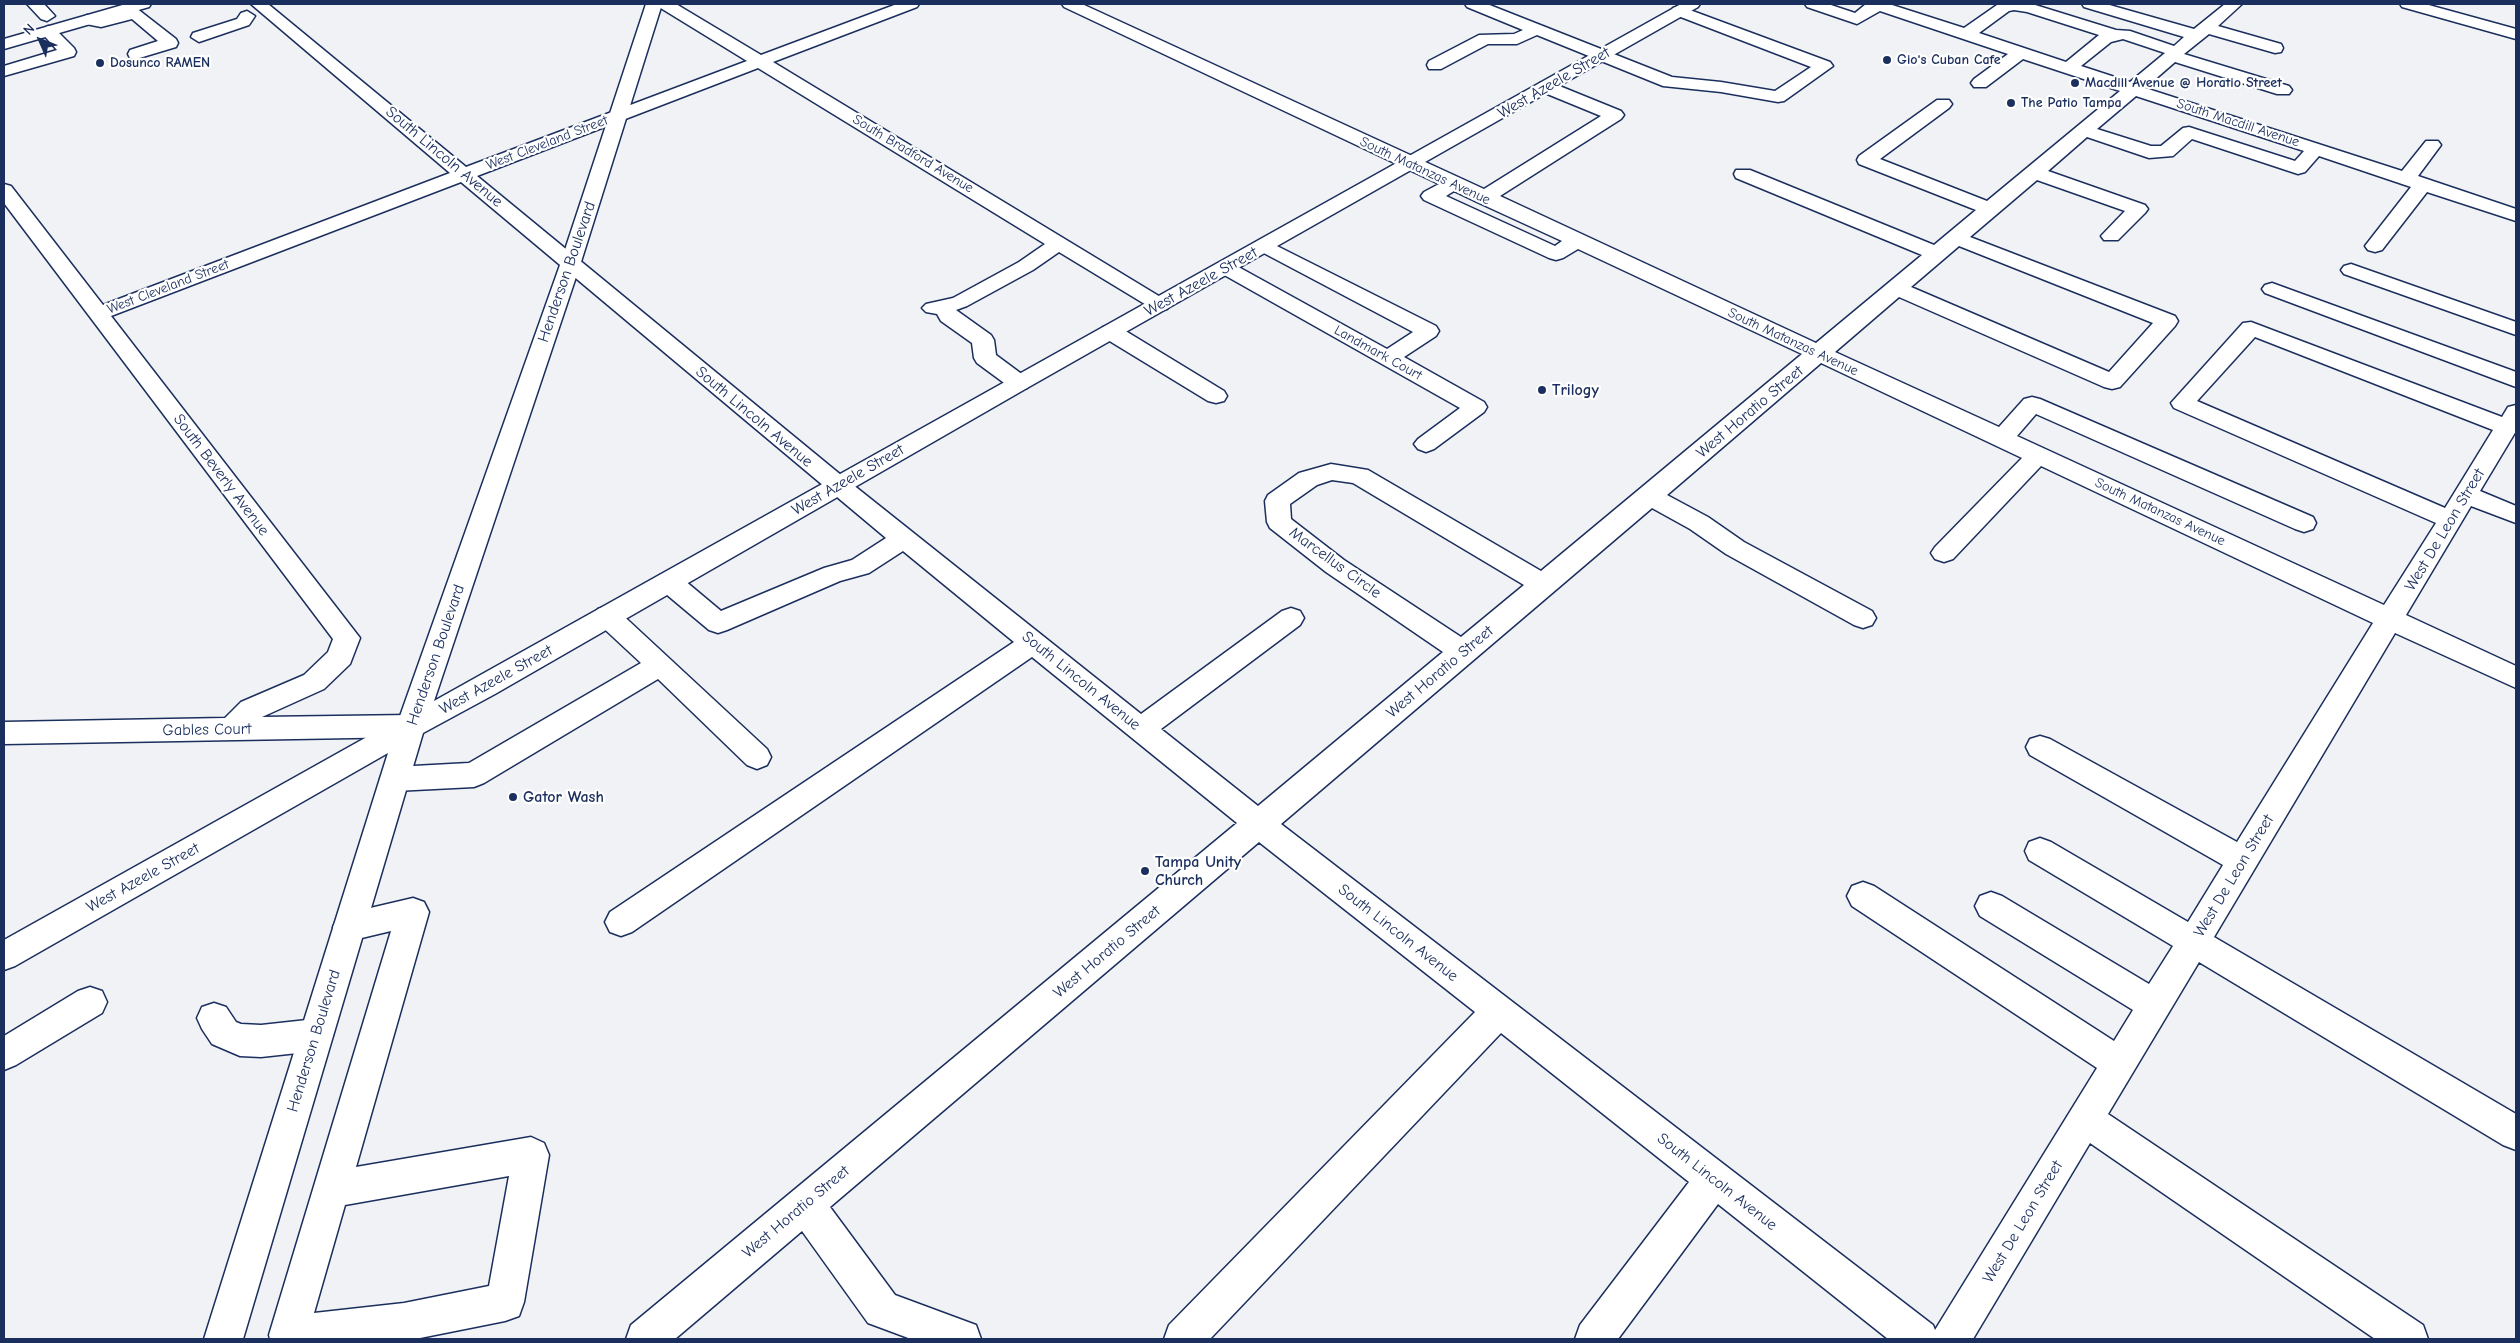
<!DOCTYPE html>
<html>
<head>
<meta charset="utf-8">
<style>
  body { margin:0 }
  #map { position:relative; width:2520px; height:1343px; overflow:hidden; background:#f1f2f5; font-family:"Comic Neue",sans-serif }
  canvas { display:block }
  .frame { position:absolute; inset:0; border:5px solid #1b2f5e; pointer-events:none }
  .north { position:absolute; left:15px; top:15px; width:50px; height:50px; -webkit-text-stroke:4px #fff; paint-order:stroke; rotate:314deg; font-size:14px; font-weight:700; line-height:20px; text-align:center; color:#1b2f5e }
  .north::after { content:''; display:block; margin:auto; width:18px; height:22px; background:#1b2f5e; clip-path:polygon(50% 0,100% 100%,50% 72%,0 100%) }
</style>
</head>
<body>
<div id="map">
<canvas width="2520" height="1343"></canvas>
<div class="frame"></div>
<div class="north">N</div>
</div>
<script>
const context = document.querySelector('canvas').getContext('2d');
context.lineJoin = 'round';
const toPath = rows => new Path2D(rows.map(r => 'M' + r).join(''));
function stroke(path, color, width, dash) { context.strokeStyle = color; context.lineWidth = width; context.lineCap = dash ? 'butt' : 'round'; context.setLineDash(dash || []); context.stroke(path); }
function fill(path, color) { context.fillStyle = color; context.fill(path, 'evenodd'); }
function drawText(font, color, halo, rows, align = 'center') {
  context.font = font + ' "Comic Neue",sans-serif'; context.lineWidth = 4.5; context.setLineDash([]); context.textBaseline = 'middle'; context.strokeStyle = halo; context.fillStyle = color; for (const [text, x, y, turn = 0] of rows) {
    context.save(); context.translate(x, y); context.rotate((+turn || 0) * Math.PI / 180); context.textAlign = isNaN(turn) ? turn : align; if (halo) context.strokeText(text, 0, 0); context.fillText(text, 0, 0); context.restore();
  }
}
const minor = toPath([
  [27,4,44,4,55,16,47,21,41,19,27,4],
  [131,4,176,39,178,43,176,47,136,59,130,58,128,54,130,50,158,41,132,19,101,27,81,23,79,20,87,15,101,17,123,11,121,8,123,5,131,4],
  [251,4,268,4,466,167,747,61,659,7,657,4,676,4,761,55,897,4,919,4,917,7,773,62,1167,301,1171,305,1167,309,1160,311,1153,309,1059,252,1033,270,967,306,956,310,991,335,994,340,996,355,1027,378,1030,383,1027,388,1019,390,1011,388,977,363,974,358,972,343,941,321,937,314,926,312,922,308,926,304,953,298,1019,262,1045,244,758,68,477,176,847,480,1141,714,1282,611,1291,608,1300,611,1304,618,1300,625,1161,729,1258,806,1443,652,1326,572,1270,528,1267,522,1265,501,1268,495,1299,473,1331,464,1368,470,1541,571,1802,354,1578,249,1563,258,1556,260,1549,258,1424,200,1421,196,1424,192,1439,184,1064,7,1062,4,1082,4,1484,189,1601,116,1540,91,1537,87,1540,83,1552,83,1621,111,1624,115,1621,119,1500,196,1816,343,1922,255,1736,178,1734,174,1736,170,1750,170,1934,245,1976,210,1859,164,1857,160,1859,156,1937,100,1949,100,1952,104,1949,108,1880,159,1987,201,2120,91,2023,59,1986,87,1974,87,1971,83,1974,79,2008,54,1880,11,1857,24,1807,7,1805,4,1828,4,1855,13,1866,4,1889,4,1964,28,1997,5,2032,4,2116,30,2130,31,2174,46,2184,37,2084,7,2082,4,2106,4,2194,29,2225,4,2242,4,2218,26,2281,44,2283,48,2281,52,2275,53,2209,34,2184,54,2289,86,2292,90,2289,94,2277,94,2175,62,2145,88,2402,171,2426,141,2438,141,2441,145,2418,176,2516,209,2516,221,2427,192,2382,250,2375,252,2368,250,2365,246,2411,187,2319,156,2305,172,2298,174,2192,139,2173,156,2149,158,2087,137,2048,171,2145,205,2148,209,2145,213,2118,240,2104,240,2101,236,2125,211,2037,180,1970,237,2175,316,2178,321,2175,326,2120,387,2112,389,2104,387,1899,297,1835,352,1999,427,2024,399,2032,397,2040,399,2313,517,2316,523,2313,529,2304,532,2295,529,2036,414,2017,436,2384,605,2436,523,2174,408,2171,403,2243,323,2251,322,2502,417,2508,407,2516,405,2516,431,2480,491,2516,506,2516,523,2471,506,2406,615,2516,666,2516,688,2395,633,2214,937,2516,1114,2516,1150,2503,1145,2199,962,2108,1114,2423,1325,2428,1339,2375,1339,2090,1143,1973,1339,1888,1339,1718,1204,1618,1339,1575,1339,1580,1325,1689,1182,1501,1033,1210,1339,1164,1339,1169,1325,1475,1012,1259,842,830,1207,895,1295,976,1325,981,1339,911,1339,868,1323,802,1231,675,1339,626,1339,631,1325,1237,823,1032,657,632,932,621,936,610,932,605,922,610,912,1014,642,903,551,869,573,840,581,727,630,718,633,709,630,660,589,656,582,660,575,669,573,678,575,721,611,824,568,852,560,886,538,461,182,111,316,360,638,350,664,324,689,262,717,411,715,421,718,425,726,421,734,411,737,4,744,4,722,225,718,241,702,304,675,328,652,333,639,4,203,4,184,11,186,103,305,450,173,251,4],
  [2014,10,2027,12,2099,35,2066,62,1979,33,2009,11,2014,10],
  [2123,39,2165,53,2130,82,2081,66,2111,42,2123,39],
  [2136,96,2304,151,2295,161,2189,127,2183,128,2161,146,2151,146,2097,129,2136,96],
  [1454,191,1477,202,1562,241,1555,246,1446,196,1454,191],
  [1959,246,2153,323,2109,372,1911,287,1959,246],
  [2255,337,2493,430,2445,508,2197,401,2255,337],
  [1821,363,2022,458,1935,547,1931,553,1935,559,1944,562,1953,559,2041,466,2373,623,2237,842,2050,739,2040,736,2030,739,2026,747,2030,755,2223,865,2188,922,2051,842,2040,838,2029,842,2025,851,2029,860,2173,946,2149,984,2002,896,1991,892,1980,896,1975,906,1980,916,2133,1010,2114,1041,1874,886,1863,882,1852,886,1847,896,1852,906,2097,1068,1935,1330,1933,1325,1281,824,1652,508,1690,529,1726,554,1854,625,1863,628,1872,625,1876,618,1872,611,1744,542,1708,517,1667,495,1821,363],
  [1332,480,1353,483,1524,585,1461,637,1344,560,1291,519,1290,504,1317,485,1332,480],
  [1465,4,1487,4,1672,77,1721,82,1775,91,1811,67,1673,14,1671,11,1673,8,1679,6,1830,62,1833,66,1784,101,1778,102,1721,92,1663,86,1537,35,1517,44,1488,44,1441,69,1429,69,1427,65,1429,61,1479,35,1514,34,1523,30,1467,7,1465,4],
  [2400,4,2425,4,2516,29,2516,39,2402,7,2400,4],
  [247,11,255,16,249,25,199,42,191,37,193,33,237,19,241,13,247,11],
  [48,26,54,28,74,48,76,52,74,56,4,76,4,66,57,50,40,31,48,26],
  [1265,240,1436,326,1439,331,1436,336,1404,357,1484,402,1487,407,1484,412,1434,449,1426,452,1418,449,1414,444,1418,439,1460,408,1219,272,1216,268,1219,264,1226,262,1233,264,1387,349,1413,332,1258,250,1255,246,1258,242,1265,240],
  [2351,264,2516,322,2516,335,2344,274,2341,270,2344,266,2351,264],
  [2272,283,2516,372,2516,387,2265,293,2262,289,2265,285,2272,283],
  [1111,326,1119,327,1224,391,1227,396,1224,401,1216,403,1208,401,1103,337,1100,332,1103,327,1111,326],
  [607,606,616,609,767,749,771,757,767,765,757,769,747,765,658,679,484,783,474,787,395,791,385,787,380,779,385,771,395,767,469,763,641,663,598,623,594,616,598,609,607,606],
  [413,898,424,902,429,912,356,1167,531,1137,544,1143,549,1155,524,1302,519,1316,505,1321,415,1339,270,1339,269,1335,391,931,349,941,338,937,333,927,338,917,349,913,413,898],
  [509,1176,489,1286,404,1303,314,1313,345,1205,509,1176],
  [90,987,102,991,107,1002,102,1013,16,1065,4,1070,4,1036,78,991,90,987],
  [214,1003,226,1007,236,1022,241,1024,261,1025,316,1019,328,1024,333,1035,328,1046,316,1051,261,1057,240,1056,212,1044,202,1029,197,1018,202,1007,214,1003]
]);
const major = toPath([
  [126,4,151,4,149,7,4,49,4,39,126,4],
  [646,4,662,4,580,265,434,701,1681,4,1700,4,1698,7,1027,388,495,694,423,733,243,1339,204,1339,388,753,15,966,4,970,4,940,399,719,560,265,646,4]
]);
stroke(minor, '#1b2f5e', 3);
stroke(major, '#1b2f5e', 3);
fill(minor, '#fff');
fill(major, '#fff');
for (const [x, y, r, color] of [
  [1887,60,5,"#1b2f5e"],
  [100,63,5,"#1b2f5e"],
  [2075,83,5,"#1b2f5e"],
  [2011,103,5,"#1b2f5e"],
  [1542,390,5,"#1b2f5e"],
  [513,797,5,"#1b2f5e"],
  [1145,871,5,"#1b2f5e"]
]) { const dot = new Path2D(); dot.arc(x, y, r, 0, 2 * Math.PI); context.fillStyle = color; context.fill(dot); stroke(dot, '#fff', 2); }
drawText('bold 14px', '#1b2f5e', '#fff', [
  ["Gio's Cuban Cafe",1897,60],
  ["Dosunco RAMEN",110,63],
  ["Macdill Avenue @ Horatio Street",2085,83],
  ["The Patio Tampa",2021,103]
], 'left');
drawText('14px', '#1b2f5e', '#fff', [
  ["South Macdill Avenue",2238,123,18],
  ["West Cleveland Street",547,143,-21],
  ["South Bradford Avenue",913,154,31],
  ["South Matanzas Avenue",1425,171,25],
  ["West Cleveland Street",168,287,-21],
  ["South Matanzas Avenue",1793,342,25],
  ["Landmark Court",1378,353,29],
  ["South Matanzas Avenue",2160,512,25]
]);
drawText('16px', '#1b2f5e', '#fff', [
  ["West Azeele Street",1554,83,-30],
  ["South Lincoln Avenue",444,157,40],
  ["Henderson Boulevard",567,272,-71],
  ["West Azeele Street",1201,282,-29],
  ["West Horatio Street",1750,412,-40],
  ["South Lincoln Avenue",754,417,40],
  ["South Beverly Avenue",221,475,53],
  ["West Azeele Street",848,480,-30],
  ["West De Leon Street",2445,530,-59],
  ["Marcellus Circle",1335,563,36],
  ["Henderson Boulevard",436,655,-71],
  ["West Horatio Street",1440,672,-40],
  ["West Azeele Street",496,680,-29],
  ["South Lincoln Avenue",1081,681,39],
  ["Gables Court",207,730,-1],
  ["West De Leon Street",2234,876,-59],
  ["West Azeele Street",143,878,-29],
  ["South Lincoln Avenue",1398,933,38],
  ["West Horatio Street",1107,952,-40],
  ["Henderson Boulevard",314,1041,-73],
  ["South Lincoln Avenue",1717,1182,38],
  ["West Horatio Street",796,1212,-40],
  ["West De Leon Street",2023,1222,-59]
]);
drawText('bold 16px', '#1b2f5e', '#fff', [
  ["Trilogy",1552,390],
  ["Gator Wash",523,797],
  ["Tampa Unity",1155,862],
  ["Church",1155,880]
], 'left');
</script>
</body>
</html>
